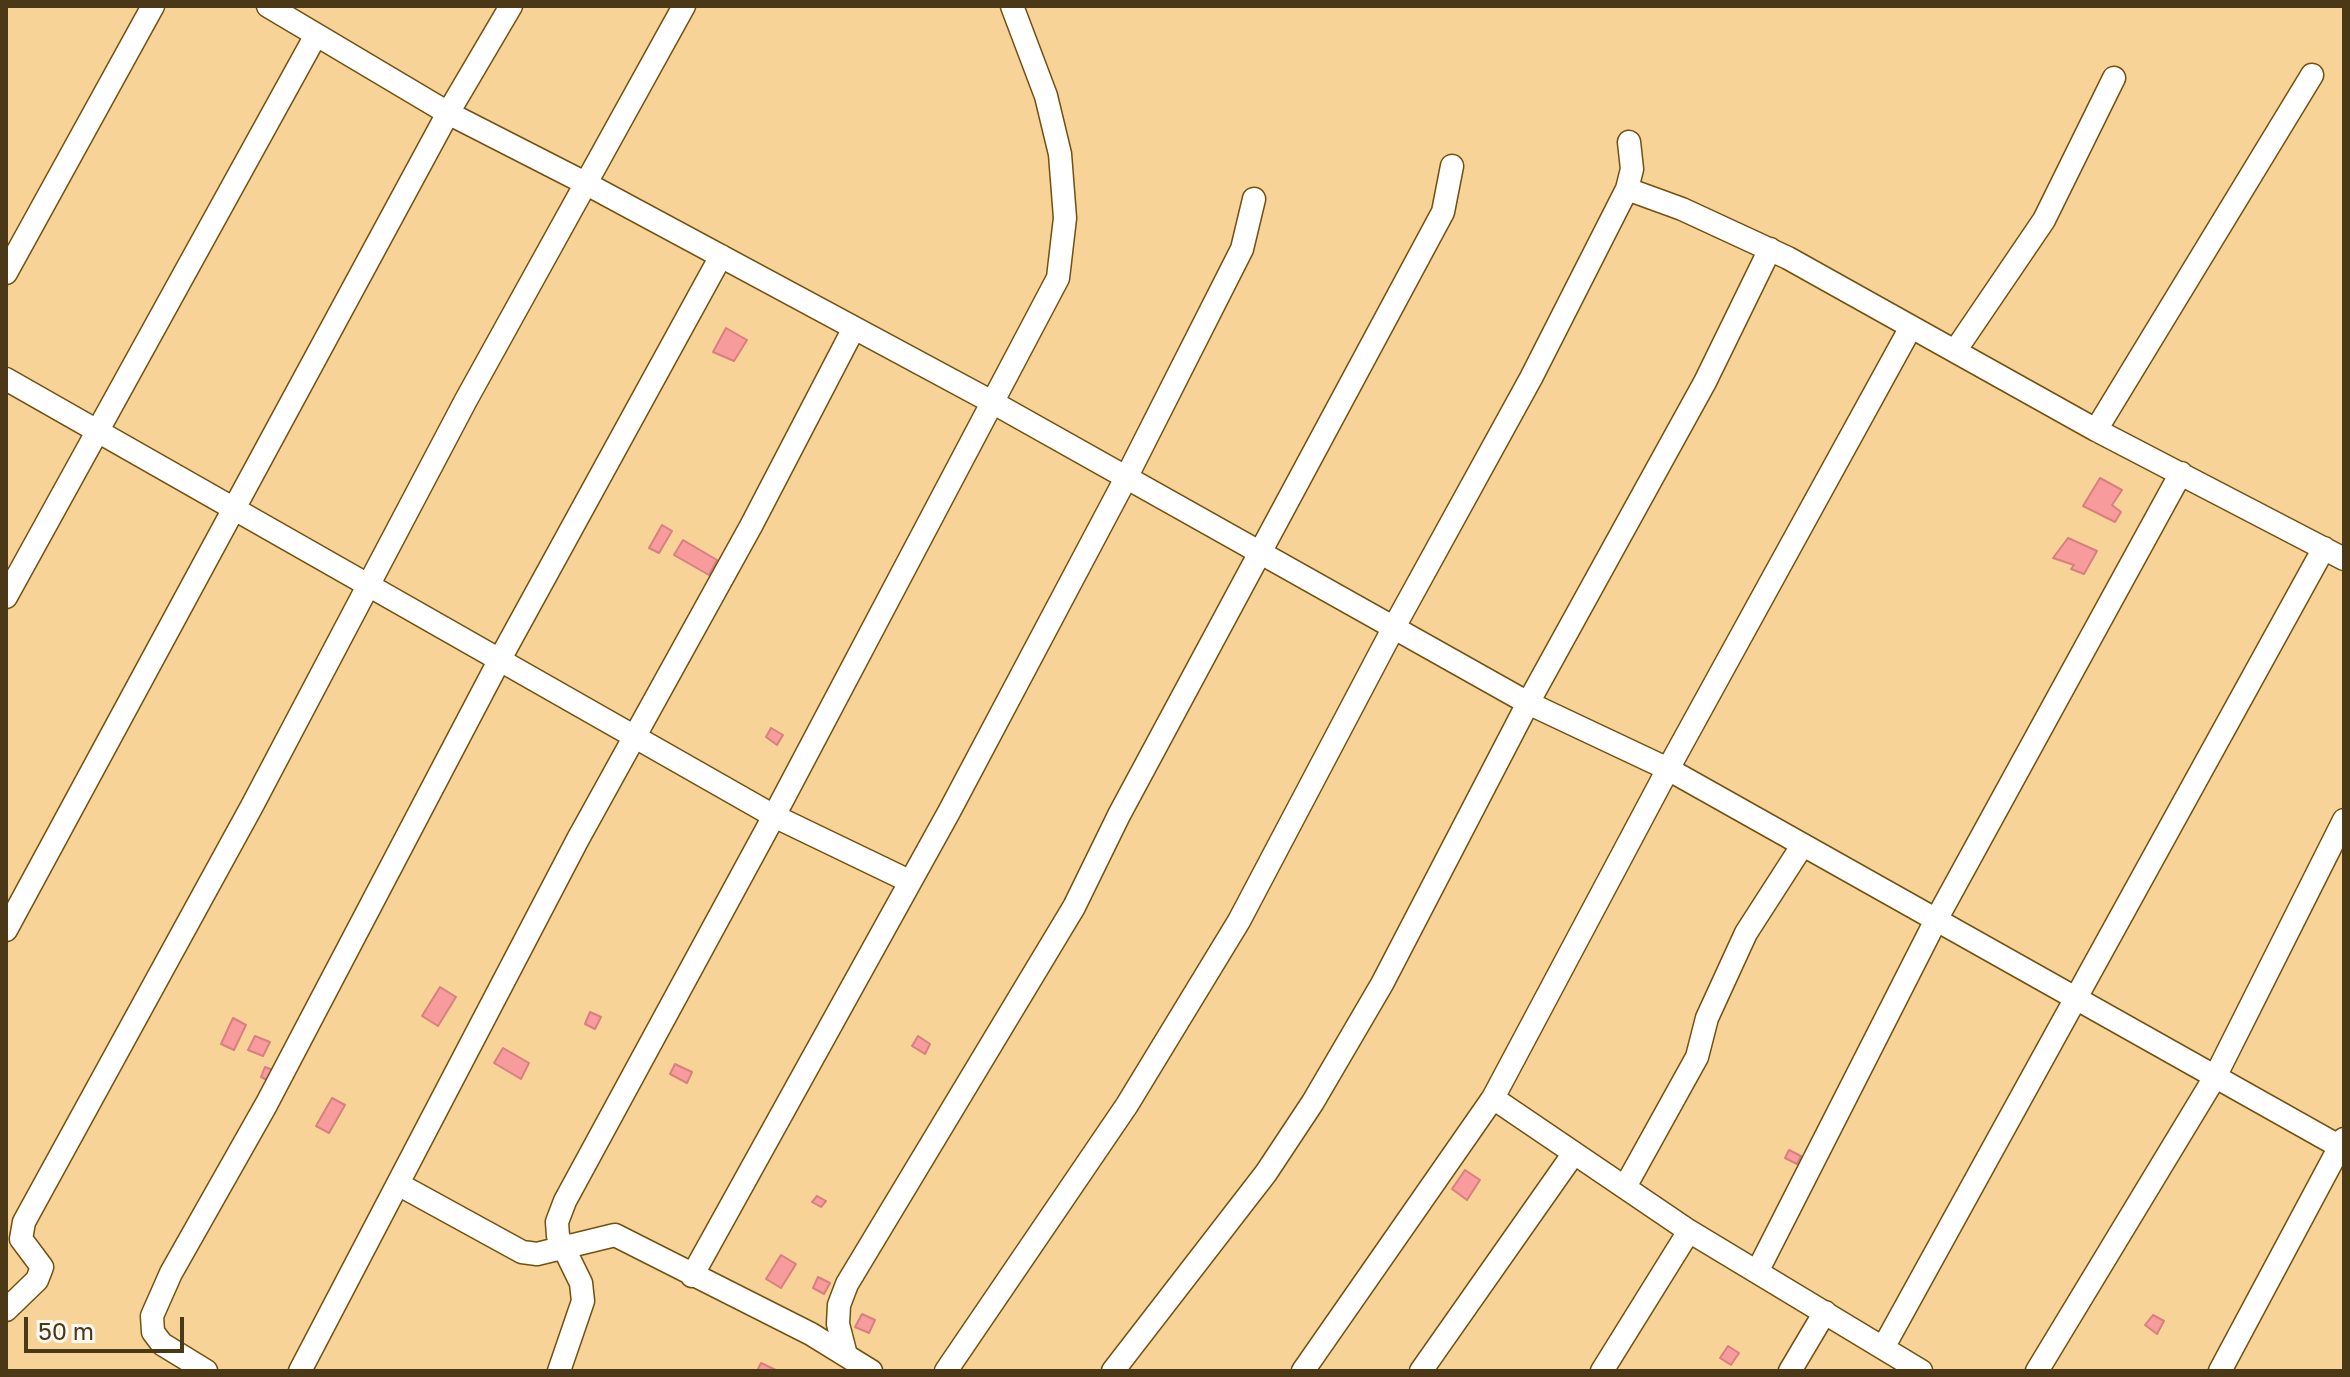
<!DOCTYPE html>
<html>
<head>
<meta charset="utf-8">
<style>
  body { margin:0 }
  #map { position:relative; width:2350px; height:1377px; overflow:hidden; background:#f8d397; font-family:"Golos Text",sans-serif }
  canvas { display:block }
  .frame { position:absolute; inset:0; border:8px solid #4b3817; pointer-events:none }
  .scale { position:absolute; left:24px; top:1317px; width:160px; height:36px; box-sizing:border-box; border:4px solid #4b3817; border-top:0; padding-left:10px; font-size:24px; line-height:28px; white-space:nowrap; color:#4b3817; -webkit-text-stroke:6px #fef9f2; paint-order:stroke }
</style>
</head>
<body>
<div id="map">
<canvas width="2350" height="1377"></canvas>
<div class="frame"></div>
<div class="scale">50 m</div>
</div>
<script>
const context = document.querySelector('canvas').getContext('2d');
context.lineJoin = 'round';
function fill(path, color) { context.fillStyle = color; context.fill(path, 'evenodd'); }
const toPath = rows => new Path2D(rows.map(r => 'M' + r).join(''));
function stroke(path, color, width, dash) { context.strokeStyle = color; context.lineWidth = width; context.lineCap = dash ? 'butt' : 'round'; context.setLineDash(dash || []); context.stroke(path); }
const building = toPath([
  [726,328,747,340,734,361,713,352,726,328],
  [2100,478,2122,490,2112,505,2121,512,2115,522,2083,506,2100,478],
  [662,525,672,531,659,553,649,548,662,525],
  [2068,538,2097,551,2084,574,2071,569,2074,565,2053,558,2068,538],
  [683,540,717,560,709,575,674,555,683,540],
  [771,728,783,735,777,745,766,737,771,728],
  [440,987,456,997,438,1026,422,1016,440,987],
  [590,1012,601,1017,595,1029,585,1024,590,1012],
  [233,1018,246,1025,234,1050,221,1044,233,1018],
  [255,1036,270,1042,263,1056,248,1050,255,1036],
  [918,1036,930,1044,925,1054,912,1046,918,1036],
  [503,1048,529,1063,521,1079,494,1063,503,1048],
  [675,1064,692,1072,687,1083,670,1074,675,1064],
  [265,1067,273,1070,269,1081,261,1077,265,1067],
  [332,1098,345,1105,329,1133,316,1126,332,1098],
  [1789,1150,1801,1156,1797,1164,1785,1158,1789,1150],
  [1465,1170,1480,1180,1467,1200,1452,1189,1465,1170],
  [817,1196,826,1201,821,1207,812,1202,817,1196],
  [781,1255,796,1264,781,1288,766,1279,781,1255],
  [818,1277,830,1283,824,1294,813,1288,818,1277],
  [862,1314,875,1320,869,1333,855,1327,862,1314],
  [2153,1315,2164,1321,2157,1334,2145,1325,2153,1315],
  [1728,1346,1739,1353,1731,1365,1720,1358,1728,1346],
  [761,1363,778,1371,757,1371,761,1363]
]);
fill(building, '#f89b9c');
stroke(building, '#d87f81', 2);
const street = toPath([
  [268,6,448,113,585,183,992,402,1528,703,1668,769,2344,1149],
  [1627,189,1682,209,1788,258,2096,430,2344,559],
  [6,273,153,6],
  [1955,351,2044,220,2114,78],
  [6,379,774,816,909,881],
  [2096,430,2312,75],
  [6,597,316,35],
  [6,930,448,113,511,6],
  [1493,1098,1689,1231,1921,1371],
  [398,1184,522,1252,537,1254,615,1235,811,1334,871,1371],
  [1625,1187,1697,1057,1707,1018,1746,933,1802,846],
  [1757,1272,1936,920,2181,473],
  [692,1276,949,812,1126,478,1242,249,1254,199],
  [6,1310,37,1280,42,1267,21,1239,24,1222,252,806,466,400,684,6],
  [1883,1348,2324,548],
  [846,1355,838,1324,839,1305,847,1284,1074,907,1119,815,1443,212,1452,166],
  [206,1371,162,1344,153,1332,152,1316,171,1273,266,1105,500,659,721,256],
  [300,1371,578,839,751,526,854,328],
  [559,1371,583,1301,581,1283,558,1236,557,1222,565,1201,774,816,1058,278,1065,218,1060,154,1046,96,1012,6],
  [946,1371,1127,1105,1239,921,1393,629,1531,378,1627,189,1632,169,1629,142],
  [1113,1371,1266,1173,1313,1102,1382,984,1528,703,1705,382,1770,249],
  [1303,1371,1493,1098,1668,769,1911,327],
  [1421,1371,1574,1153],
  [1602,1371,1689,1231],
  [1790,1371,1825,1312],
  [2037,1371,2215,1077,2344,820],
  [2220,1371,2344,1139]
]);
stroke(street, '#715111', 25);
stroke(street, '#fff', 22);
</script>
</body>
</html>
